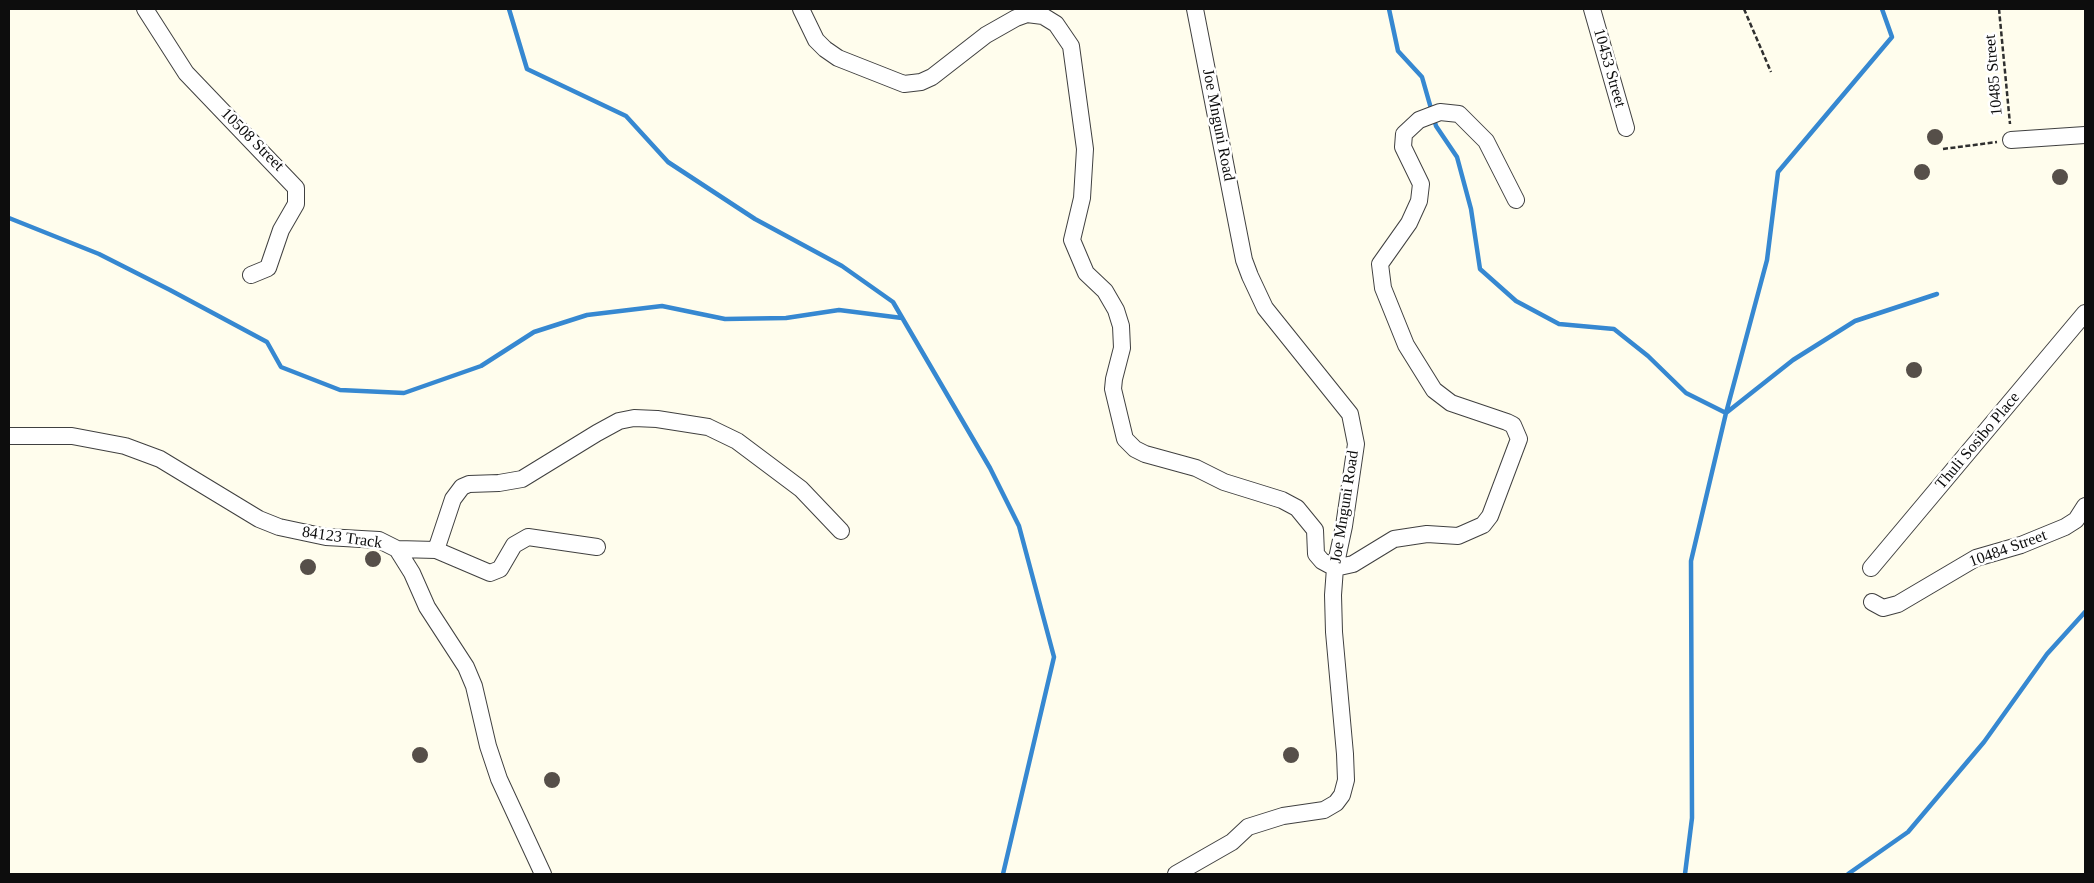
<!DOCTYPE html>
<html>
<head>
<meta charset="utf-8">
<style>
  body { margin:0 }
  #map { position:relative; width:2094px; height:883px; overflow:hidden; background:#fffded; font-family:"Times New Roman",serif }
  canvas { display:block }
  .frame { position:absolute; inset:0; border:10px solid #0d0d0d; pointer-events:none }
</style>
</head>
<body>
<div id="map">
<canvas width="2094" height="883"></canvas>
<div class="frame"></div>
</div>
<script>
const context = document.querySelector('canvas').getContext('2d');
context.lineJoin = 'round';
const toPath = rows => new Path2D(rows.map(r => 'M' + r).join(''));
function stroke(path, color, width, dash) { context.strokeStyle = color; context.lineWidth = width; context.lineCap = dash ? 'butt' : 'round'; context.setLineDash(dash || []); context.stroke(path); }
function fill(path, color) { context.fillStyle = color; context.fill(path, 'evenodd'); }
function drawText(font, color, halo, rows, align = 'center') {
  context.font = font + ' "Times New Roman",serif'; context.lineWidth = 5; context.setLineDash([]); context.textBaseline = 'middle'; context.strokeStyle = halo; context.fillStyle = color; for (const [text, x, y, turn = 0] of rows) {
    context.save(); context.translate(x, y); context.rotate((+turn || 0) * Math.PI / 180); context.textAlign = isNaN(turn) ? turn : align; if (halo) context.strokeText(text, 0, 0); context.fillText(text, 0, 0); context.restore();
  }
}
stroke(toPath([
  [509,9,527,69,626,116,668,162,755,219,842,266,893,302,990,468,1019,526,1054,657,1003,874],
  [1389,9,1398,51,1422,77,1436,126,1457,157,1471,209,1480,269,1516,301,1559,324,1614,329,1648,356,1686,393,1726,413,1793,360,1855,321,1937,294],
  [9,218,99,254,170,290,267,342,281,367,340,390,404,393,481,366,534,332,587,315,662,306,725,319,786,318,839,310,902,318],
  [1685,874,1692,818,1691,561,1726,413,1767,260,1778,172,1892,37,1882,9],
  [1848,874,1908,832,1984,742,2047,654,2085,612]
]), '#3688d1', 4.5);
fill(toPath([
  '1927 137a8 8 0 1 1 16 0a8 8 0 1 1-16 0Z',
  '1914 172a8 8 0 1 1 16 0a8 8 0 1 1-16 0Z',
  '2052 177a8 8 0 1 1 16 0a8 8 0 1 1-16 0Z',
  '1906 370a8 8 0 1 1 16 0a8 8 0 1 1-16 0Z',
  '365 559a8 8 0 1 1 16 0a8 8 0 1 1-16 0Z',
  '300 567a8 8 0 1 1 16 0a8 8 0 1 1-16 0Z',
  '1283 755a8 8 0 1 1 16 0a8 8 0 1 1-16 0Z',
  '412 755a8 8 0 1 1 16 0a8 8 0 1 1-16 0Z',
  '544 780a8 8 0 1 1 16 0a8 8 0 1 1-16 0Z'
]), '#564f49');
const minor = toPath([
  [145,9,186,73,296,188,296,204,281,230,268,268,251,275],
  [801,9,816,40,825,49,838,58,904,84,921,82,932,77,986,35,1016,18,1027,14,1043,16,1056,24,1071,46,1085,149,1082,198,1072,240,1086,273,1105,291,1116,310,1121,326,1122,348,1114,379,1113,389,1125,439,1135,449,1145,454,1196,468,1224,482,1282,500,1297,508,1315,530,1316,554,1322,561,1335,568,1353,564,1394,539,1427,534,1458,536,1483,525,1490,516,1519,439,1513,425,1507,422,1451,403,1434,390,1406,345,1383,288,1380,264,1409,223,1419,201,1421,184,1403,147,1404,134,1419,120,1440,112,1459,114,1486,141,1516,200],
  [1592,9,1626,128],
  [2011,140,2085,135],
  [9,436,72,436,125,446,160,459,259,519,279,527,326,537,379,540,397,549,412,573,427,607,466,667,474,686,488,746,499,779,543,874],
  [397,549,436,550,490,573,500,569,514,545,528,537,597,547],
  [436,550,453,499,462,487,469,484,499,483,522,479,597,433,619,421,634,418,657,419,708,427,737,441,801,489,841,531],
  [1871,568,2085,313],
  [1872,602,1883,608,1898,604,1976,558,2021,545,2065,527,2076,520,2085,506],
  [1176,874,1232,842,1248,827,1283,816,1324,810,1336,803,1342,795,1346,780,1345,754,1334,632,1333,595,1335,568,1344,526,1356,444,1350,414,1265,308,1250,276,1244,260,1195,9]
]);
stroke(minor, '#404040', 18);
stroke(toPath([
  [1744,9,1771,72],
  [1999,9,2010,124],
  [1943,149,1997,142]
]), '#2f2f2f', 2.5, [5, 2.5]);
stroke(minor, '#fff', 16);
drawText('16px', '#0d0d0d', '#fff', [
  ["10453 Street",1609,68,74],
  ["10485 Street",1994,75,-95],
  ["Joe Mnguni Road",1218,125,79],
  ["10508 Street",252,140,45],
  ["Thuli Sosibo Place",1978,441,-50],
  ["Joe Mnguni Road",1345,507,-81],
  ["84123 Track",342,538,8],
  ["10484 Street",2008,549,-20]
]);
</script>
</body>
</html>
